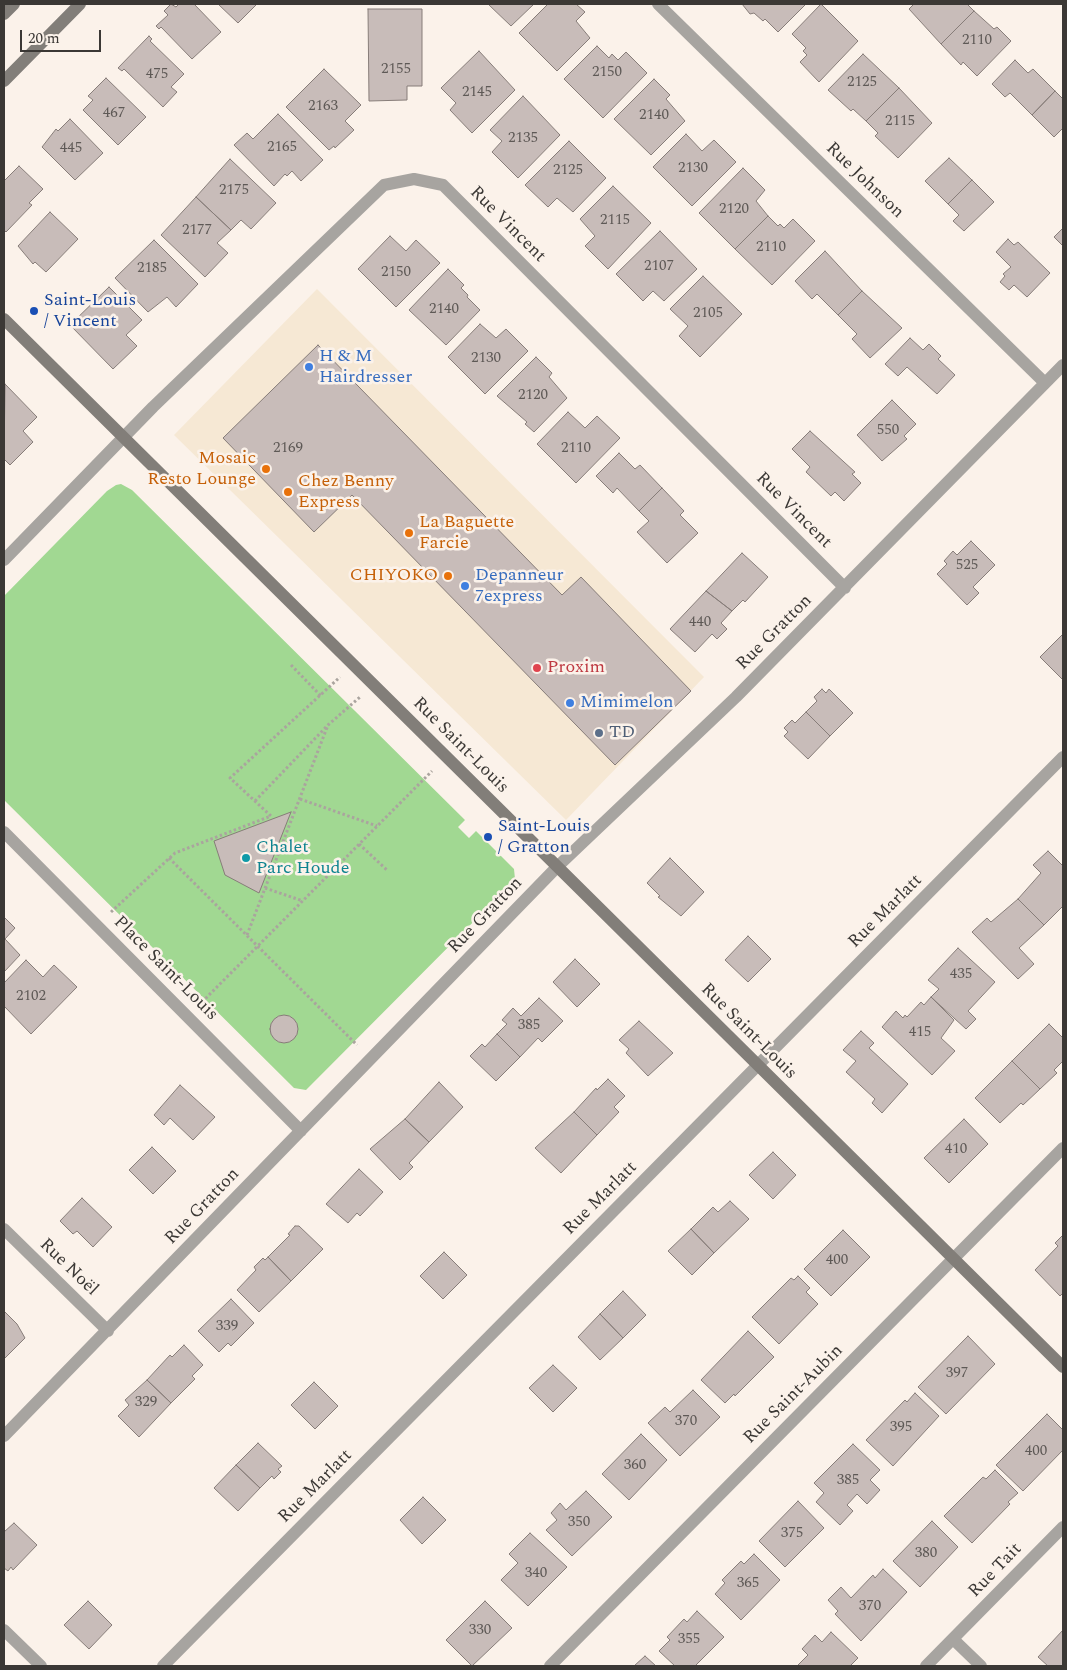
<!DOCTYPE html>
<html>
<head>
<meta charset="utf-8">
<style>
  body { margin:0 }
  #map { position:relative; width:1067px; height:1670px; overflow:hidden; background:#fbf2ea; font-family:Spectral,serif }
  canvas { display:block }
  .frame { position:absolute; inset:0; border:5px solid #3b3835; pointer-events:none }
  .scale { position:absolute; left:20px; top:30px; width:81px; height:22px; box-sizing:border-box; border:2px solid #3b3835; border-top:0; padding-left:6px; font-size:15px; line-height:18px; white-space:nowrap; color:#3b3835; -webkit-text-stroke:4px #fbf2ea; paint-order:stroke }
</style>
</head>
<body>
<div id="map">
<canvas width="1067" height="1670"></canvas>
<div class="frame"></div>
<div class="scale">20 m</div>
</div>
<script>
const context = document.querySelector('canvas').getContext('2d');
context.lineJoin = 'round';
function fill(path, color) { context.fillStyle = color; context.fill(path, 'evenodd'); }
const toPath = rows => new Path2D(rows.map(r => 'M' + r).join(''));
function stroke(path, color, width, dash) { context.strokeStyle = color; context.lineWidth = width; context.lineCap = dash ? 'butt' : 'round'; context.setLineDash(dash || []); context.stroke(path); }
function drawText(font, color, halo, rows, align = 'center') {
  context.font = font + ' Spectral,serif'; context.lineWidth = 5; context.setLineDash([]); context.textBaseline = 'middle'; context.strokeStyle = halo; context.fillStyle = color; for (const [text, x, y, turn = 0] of rows) {
    context.save(); context.translate(x, y); context.rotate((+turn || 0) * Math.PI / 180); context.textAlign = isNaN(turn) ? turn : align; if (halo) context.strokeText(text, 0, 0); context.fillText(text, 0, 0); context.restore();
  }
}
fill(toPath([
  [317,289,704,677,566,820,174,435]
]), '#f6e8d4');
fill(toPath([
  [121,484,132,490,465,820,458,827,469,838,476,831,514,869,515,879,511,884,306,1090,294,1088,4,800,4,596,107,491,116,485]
]), '#a1d892');
const building = toPath([
  [171,4,176,7,179,4,194,4,221,32,192,59,161,27,159,29,156,26,168,15,164,11,171,4],
  [218,4,257,4,238,23,218,4],
  [488,4,534,4,511,26,488,4],
  [548,4,576,4,585,12,576,21,590,38,557,71,519,33,548,4],
  [742,4,806,4,778,32,765,19,763,21,754,13,750,14,742,4],
  [821,4,858,41,819,82,800,62,807,55,803,51,806,48,792,34,821,4],
  [914,4,967,4,974,11,941,44,909,9,914,4],
  [368,9,422,9,422,86,407,86,407,100,369,101,368,9],
  [974,11,994,29,997,27,1011,41,977,76,963,62,961,65,941,44,974,11],
  [149,36,152,39,150,41,184,74,171,87,177,92,163,107,124,69,122,71,118,68,149,36],
  [597,46,609,58,612,54,618,60,626,52,647,73,603,118,564,79,597,46],
  [479,51,515,90,472,133,450,110,456,103,441,88,479,51],
  [863,54,899,88,866,121,853,109,851,111,828,90,863,54],
  [1015,60,1028,73,1033,69,1055,91,1032,115,1010,93,1005,97,992,84,1015,60],
  [324,69,361,105,345,121,354,130,335,148,334,146,329,150,286,107,324,69],
  [106,78,146,117,118,145,83,110,93,100,88,96,106,78],
  [654,79,670,95,666,99,685,121,651,155,614,119,654,79],
  [899,88,932,123,898,158,875,136,878,133,866,121,899,88],
  [1055,91,1063,99,1063,128,1054,137,1032,115,1055,91],
  [523,96,560,135,518,178,492,152,502,141,490,130,523,96],
  [278,114,323,160,301,181,292,171,287,176,285,174,274,186,234,145,247,133,253,139,278,114],
  [70,119,103,153,75,180,42,147,56,129,58,131,70,119],
  [686,134,702,151,714,140,736,162,692,206,653,167,686,134],
  [569,141,606,178,573,212,557,198,548,207,525,185,569,141],
  [949,158,972,180,948,204,925,181,949,158],
  [230,159,276,203,251,229,241,220,231,230,196,197,230,159],
  [19,166,43,189,29,203,32,205,6,232,4,230,4,181,19,166],
  [743,168,765,190,756,201,768,216,735,249,699,213,743,168],
  [972,180,994,202,964,231,953,221,959,215,948,204,972,180],
  [613,186,651,223,608,269,585,246,595,236,580,219,613,186],
  [196,197,231,230,217,243,228,253,205,277,161,235,196,197],
  [50,212,78,239,46,272,35,262,33,264,18,246,50,212],
  [768,216,778,226,780,224,784,228,793,219,815,241,772,285,735,249,768,216],
  [1063,228,1063,246,1054,237,1063,228],
  [660,231,697,269,664,301,653,291,643,301,616,274,660,231],
  [390,236,406,251,416,240,440,263,396,307,358,269,390,236],
  [1008,239,1014,245,1018,242,1050,273,1027,297,1014,285,1009,290,1000,282,1005,276,1003,274,1011,267,996,252,1008,239],
  [154,240,198,284,176,307,167,297,148,312,115,278,154,240],
  [825,251,862,291,838,315,817,294,812,299,795,281,825,251],
  [448,269,464,285,461,288,468,295,467,297,480,310,446,345,409,310,448,269],
  [703,276,742,314,700,357,679,336,688,326,670,309,703,276],
  [109,287,142,320,126,335,137,346,113,369,70,325,109,287],
  [862,291,902,328,870,358,852,339,857,334,838,315,862,291],
  [480,324,496,338,506,329,528,351,485,394,448,357,480,324],
  [910,338,923,350,929,344,941,356,938,359,955,375,937,394,907,367,898,376,885,364,910,338],
  [318,345,562,595,581,577,691,691,615,765,352,495,314,532,223,438,318,345],
  [536,357,552,373,549,377,567,398,534,432,525,424,527,422,497,396,536,357],
  [5,384,37,417,23,431,33,442,10,465,4,459,5,384],
  [892,400,916,424,904,436,907,439,882,461,857,435,892,400],
  [568,412,585,428,597,416,620,438,576,483,537,444,568,412],
  [810,431,855,472,852,474,861,483,844,501,835,492,831,496,806,472,810,467,792,449,810,431],
  [619,453,635,469,640,465,662,488,639,511,617,488,613,493,596,476,619,453],
  [662,488,684,511,680,515,698,533,667,563,637,532,649,521,639,511,662,488],
  [971,541,995,565,973,587,979,593,967,605,937,574,947,564,944,561,953,551,957,555,971,541],
  [742,553,768,577,745,602,743,600,732,611,706,591,742,553],
  [706,591,732,611,721,623,727,629,717,639,712,634,695,652,670,629,706,591],
  [1063,634,1063,680,1040,657,1063,634],
  [822,689,826,693,829,689,853,713,830,736,806,712,817,701,814,697,822,689],
  [806,712,830,736,808,759,784,736,788,732,784,728,792,720,795,723,806,712],
  [291,812,259,893,225,875,214,841,291,812],
  [1048,851,1063,866,1063,906,1044,925,1018,899,1041,873,1033,865,1048,851],
  [670,858,704,892,681,916,658,897,660,896,647,883,670,858],
  [1018,899,1044,925,1019,948,1034,964,1018,979,972,932,987,918,991,922,1018,899],
  [4,917,15,928,5,939,20,955,4,972,4,917],
  [748,936,771,959,748,982,725,960,748,936],
  [958,948,995,982,968,1011,976,1019,966,1029,931,997,939,989,928,980,958,948],
  [575,959,600,984,577,1007,553,982,575,959],
  [26,960,43,977,54,965,77,987,31,1034,4,1006,4,983,26,960],
  [931,997,954,1020,941,1038,955,1051,932,1075,882,1027,896,1011,903,1018,905,1015,907,1017,921,1002,924,1005,931,997],
  [539,998,563,1021,542,1042,538,1038,520,1057,497,1034,507,1024,502,1020,513,1008,521,1016,539,998],
  '270 1029a14 14 0 1 1 28 0a14 14 0 1 1-28 0Z',
  [639,1021,673,1053,648,1076,626,1053,629,1049,619,1040,639,1021],
  [1049,1024,1063,1038,1063,1061,1054,1070,1057,1073,1040,1089,1012,1061,1049,1024],
  [861,1031,874,1043,869,1048,908,1084,882,1113,872,1103,875,1099,846,1072,856,1061,843,1050,861,1031],
  [497,1034,520,1057,496,1081,470,1056,482,1044,485,1047,497,1034],
  [1012,1061,1040,1089,1023,1105,1021,1103,1000,1123,975,1098,1012,1061],
  [608,1079,625,1096,614,1107,619,1112,597,1135,574,1112,596,1088,597,1090,608,1079],
  [439,1082,463,1107,429,1142,405,1119,439,1082],
  [180,1085,215,1117,193,1140,170,1118,164,1125,154,1115,180,1085],
  [574,1112,597,1135,561,1173,535,1148,574,1112],
  [405,1119,429,1142,409,1163,413,1167,400,1180,370,1149,405,1119],
  [964,1119,988,1144,949,1183,924,1158,964,1119],
  [152,1147,176,1171,153,1194,129,1170,152,1147],
  [773,1152,796,1175,773,1199,749,1175,773,1152],
  [359,1169,383,1192,360,1216,357,1213,348,1223,326,1204,359,1169],
  [82,1198,112,1227,93,1247,77,1231,73,1234,60,1221,82,1198],
  [730,1201,749,1219,714,1253,691,1229,713,1207,718,1212,730,1201],
  [295,1226,299,1226,323,1249,291,1281,268,1257,290,1235,288,1234,295,1226],
  [691,1229,714,1253,692,1275,668,1251,691,1229],
  [843,1230,870,1257,831,1296,804,1269,843,1230],
  [1063,1235,1063,1293,1060,1296,1035,1270,1058,1246,1055,1243,1063,1235],
  [444,1252,467,1275,443,1299,420,1276,444,1252],
  [268,1257,291,1281,259,1312,237,1290,256,1270,254,1267,263,1258,265,1260,268,1257],
  [798,1276,810,1288,806,1292,818,1304,779,1344,752,1317,791,1278,794,1280,798,1276],
  [623,1291,646,1315,623,1338,600,1314,623,1291],
  [231,1299,254,1323,231,1346,228,1343,219,1352,198,1331,231,1299],
  [4,1311,17,1324,25,1338,4,1359,4,1311],
  [600,1314,623,1338,600,1360,578,1337,600,1314],
  [748,1331,774,1357,735,1396,734,1394,725,1403,701,1380,748,1331],
  [968,1336,995,1364,946,1414,918,1387,968,1336],
  [184,1345,203,1365,192,1376,195,1379,171,1403,147,1380,170,1355,172,1357,184,1345],
  [553,1365,577,1388,553,1412,529,1388,553,1365],
  [147,1380,171,1403,139,1437,118,1416,129,1405,125,1400,147,1380],
  [314,1382,338,1406,315,1429,291,1405,314,1382],
  [693,1390,720,1417,680,1456,648,1423,665,1407,670,1412,693,1390],
  [915,1393,939,1416,893,1466,866,1440,905,1400,907,1402,915,1393],
  [1047,1414,1063,1430,1063,1450,1023,1491,996,1465,1047,1414],
  [641,1434,667,1460,629,1500,602,1474,641,1434],
  [258,1443,282,1466,278,1469,281,1472,274,1479,272,1476,260,1488,236,1465,258,1443],
  [853,1444,880,1470,870,1480,880,1490,867,1504,857,1494,847,1505,853,1511,840,1525,816,1502,824,1493,814,1483,853,1444],
  [236,1465,260,1488,238,1511,214,1488,236,1465],
  [995,1470,1018,1493,1008,1502,1010,1504,972,1543,944,1516,983,1477,986,1479,995,1470],
  [586,1491,612,1517,572,1556,546,1530,557,1520,551,1513,560,1503,566,1510,586,1491],
  [423,1497,446,1520,422,1544,400,1520,423,1497],
  [798,1501,824,1528,785,1567,759,1541,798,1501],
  [932,1521,958,1547,920,1587,893,1561,932,1521],
  [14,1523,37,1545,13,1570,11,1567,8,1571,4,1568,4,1532,14,1523],
  [530,1533,567,1567,528,1606,501,1580,518,1563,509,1554,530,1533],
  [754,1554,780,1580,741,1620,715,1594,725,1583,722,1580,741,1561,744,1564,754,1554],
  [883,1569,907,1592,861,1641,835,1614,838,1611,828,1600,841,1587,851,1598,873,1575,875,1578,883,1569],
  [88,1601,112,1625,89,1649,64,1625,88,1601],
  [485,1601,512,1628,472,1666,446,1640,485,1601],
  [697,1611,724,1637,695,1666,675,1666,659,1651,670,1640,667,1637,684,1619,687,1622,697,1611],
  [1063,1630,1063,1666,1048,1666,1038,1657,1063,1630],
  [831,1632,858,1658,850,1666,797,1666,808,1655,802,1649,815,1635,822,1642,831,1632],
  [645,1656,656,1666,634,1666,645,1656]
]);
fill(building, '#c8bcb9');
stroke(building, '#877d79', 1);
stroke(toPath([
  [291,665,321,696],
  [300,799,377,826],
  [255,801,328,725,360,697],
  [359,844,388,871],
  [169,858,357,1045],
  [265,888,303,901],
  [111,912,175,853,271,816,230,778,340,677],
  [247,935,328,725],
  [202,1002,432,771]
]), '#aaa49e', 3, [2.5, 2.5]);
stroke(toPath([
  [658,4,1045,383],
  [4,560,153,407,384,185,414,179,443,185,845,588],
  [4,832,301,1131],
  [4,1229,108,1331],
  [4,1436,557,867,736,697,1063,365],
  [4,1630,41,1666],
  [953,1639,981,1666],
  [163,1666,1063,757],
  [550,1666,1063,1148],
  [926,1666,1063,1527]
]), '#a7a4a0', 12);
stroke(toPath([
  [4,14,14,4],
  [4,81,80,4],
  [4,319,1063,1367]
]), '#827e79', 12);
for (const [x, y, r, color] of [
  [34,311,5,"#1a4fb4"],
  [309,367,5,"#3f7fe0"],
  [266,469,5,"#e8710a"],
  [288,492,5,"#e8710a"],
  [409,533,5,"#e8710a"],
  [448,576,5,"#e8710a"],
  [465,586,5,"#3f7fe0"],
  [537,668,5,"#e0444e"],
  [570,703,5,"#3f7fe0"],
  [599,733,5,"#5c6f8a"],
  [488,837,5,"#1a4fb4"],
  [246,858,5,"#0f9aa8"]
]) { const dot = new Path2D(); dot.arc(x, y, r, 0, 2 * Math.PI); context.fillStyle = color; context.fill(dot); stroke(dot, '#fbf2ea', 2); }
drawText('15px', '#5e5956', null, [
  ["2110",977,41],
  ["2155",396,70],
  ["2150",607,73],
  ["475",157,75],
  ["2125",862,83],
  ["2145",477,93],
  ["2163",323,107],
  ["467",114,114],
  ["2140",654,116],
  ["2115",900,122],
  ["2135",523,139],
  ["2165",282,148],
  ["445",71,149],
  ["2130",693,169],
  ["2125",568,171],
  ["2175",234,191],
  ["2120",734,210],
  ["2115",615,221],
  ["2177",197,231],
  ["2110",771,248],
  ["2107",659,267],
  ["2185",152,269],
  ["2150",396,273],
  ["2140",444,310],
  ["2105",708,314],
  ["2130",486,359],
  ["2120",533,396],
  ["550",888,431],
  ["2169",288,449],
  ["2110",576,449],
  ["525",967,566],
  ["440",700,623],
  ["435",961,975],
  ["2102",31,997],
  ["385",529,1026],
  ["415",920,1033],
  ["410",956,1150],
  ["400",837,1261],
  ["339",227,1327],
  ["397",957,1374],
  ["329",146,1403],
  ["370",686,1422],
  ["395",901,1428],
  ["400",1036,1452],
  ["360",635,1466],
  ["385",848,1481],
  ["350",579,1523],
  ["375",792,1534],
  ["380",926,1554],
  ["340",536,1574],
  ["365",748,1584],
  ["370",870,1607],
  ["330",480,1631],
  ["355",689,1640]
]);
drawText('18px', '#3b3835', '#fbf2ea', [
  ["Rue Johnson",864,181,44],
  ["Rue Vincent",507,225,45],
  ["Rue Vincent",793,511,45],
  ["Rue Gratton",775,633,-45],
  ["Rue Saint-Louis",460,746,45],
  ["Rue Marlatt",886,912,-45],
  ["Rue Gratton",486,916,-46],
  ["Place Saint-Louis",165,969,45],
  ["Rue Saint-Louis",748,1032,45],
  ["Rue Marlatt",601,1199,-45],
  ["Rue Gratton",203,1207,-46],
  ["Rue Noël",68,1268,44],
  ["Rue Saint-Aubin",794,1395,-45],
  ["Rue Marlatt",316,1487,-45],
  ["Rue Tait",996,1571,-46]
]);
drawText('18px', '#164399', '#fbf2ea', [
  ["Saint-Louis",44,301],
  ["/ Vincent",44,322],
  ["Saint-Louis",498,827],
  ["/ Gratton",498,848]
], 'left');
drawText('18px', '#366cbe', '#fbf2ea', [
  ["H & M",319,357],
  ["Hairdresser",319,378],
  ["Depanneur",475,576],
  ["7express",475,597],
  ["Mimimelon",580,703]
], 'left');
drawText('18px', '#c56008', '#fbf2ea', [
  ["Mosaic",256,459],
  ["Resto Lounge",256,480],
  ["Chez Benny",298,482,"left"],
  ["Express",298,503,"left"],
  ["La Baguette",419,523,"left"],
  ["Farcie",419,544,"left"],
  ["CHIYOKO",438,576]
], 'right');
drawText('18px', '#be3a42', '#fbf2ea', [
  ["Proxim",547,668]
], 'left');
drawText('18px', '#4e5e75', '#fbf2ea', [
  ["TD",609,733]
], 'left');
drawText('18px', '#0d838f', '#fbf2ea', [
  ["Chalet",256,848],
  ["Parc Houde",256,869]
], 'left');
</script>
</body>
</html>
